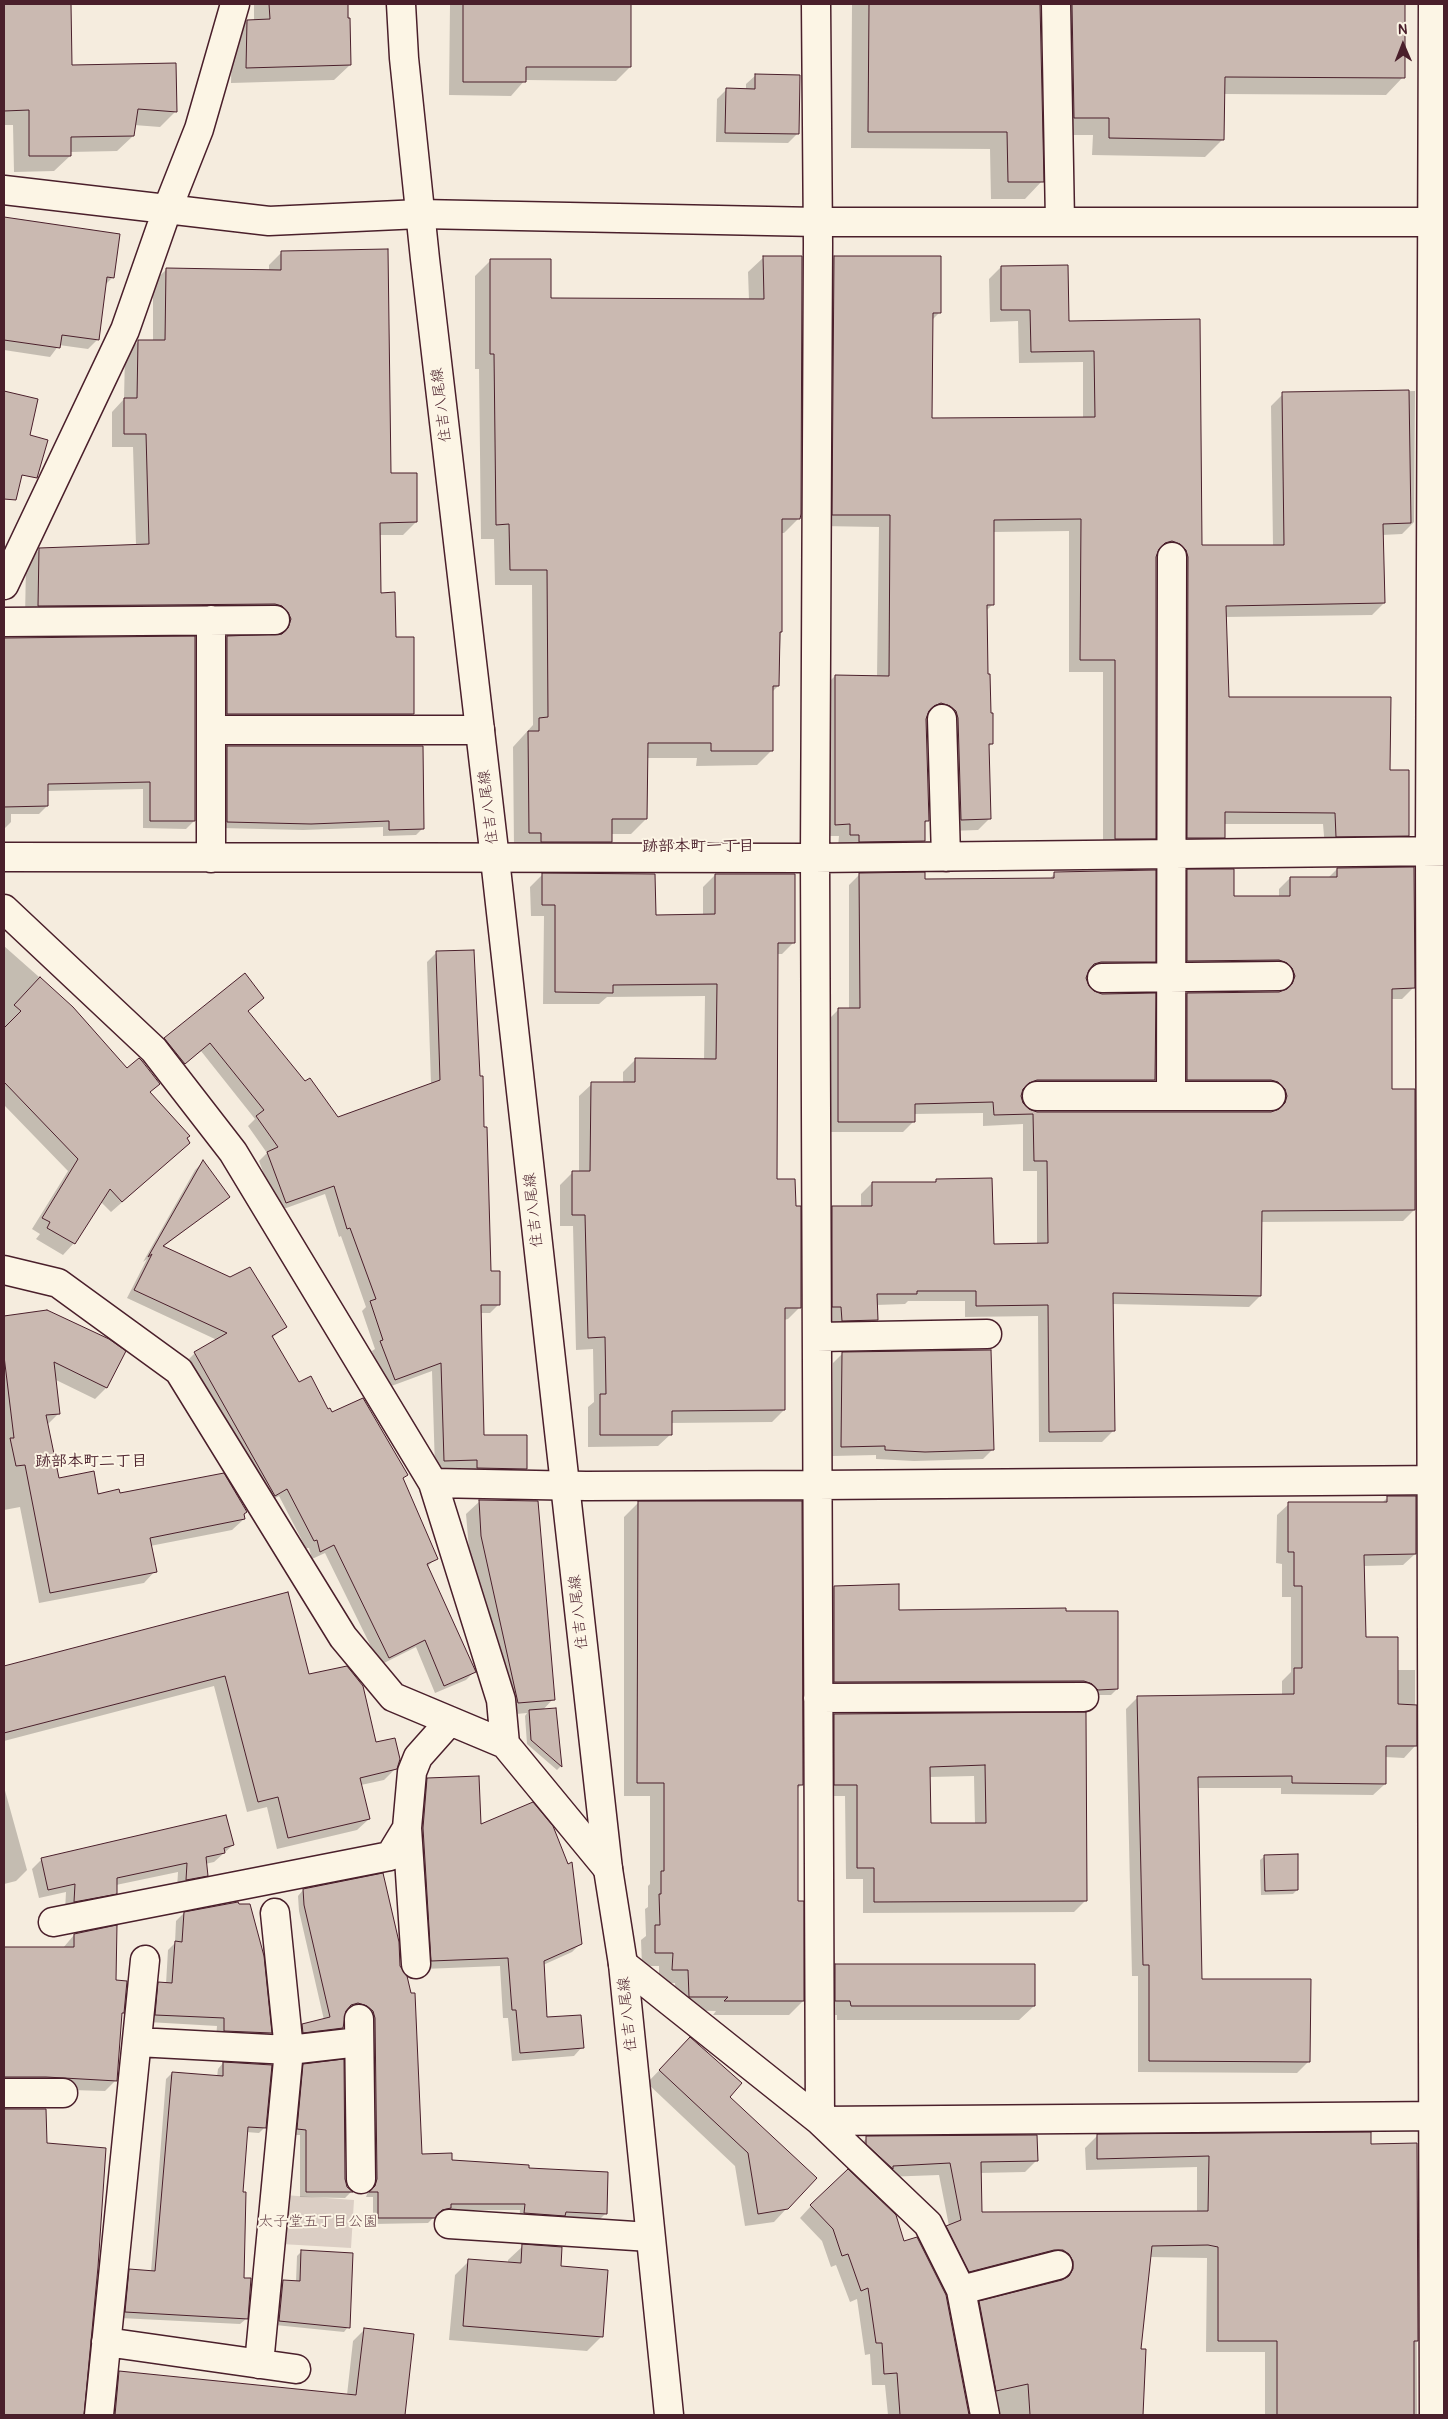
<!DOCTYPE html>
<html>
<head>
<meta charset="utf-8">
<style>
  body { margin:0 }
  #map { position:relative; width:1448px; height:2419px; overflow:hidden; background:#f5ecde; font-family:Pangolin,sans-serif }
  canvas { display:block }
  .frame { position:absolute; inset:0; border:5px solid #4a1f2b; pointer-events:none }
  .north { position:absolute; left:1378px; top:20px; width:50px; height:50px; -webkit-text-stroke:4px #fcf5e5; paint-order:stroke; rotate:359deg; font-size:14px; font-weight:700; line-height:20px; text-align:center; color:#4a1f2b }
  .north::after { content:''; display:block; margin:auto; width:18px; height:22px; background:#4a1f2b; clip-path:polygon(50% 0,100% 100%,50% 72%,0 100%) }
</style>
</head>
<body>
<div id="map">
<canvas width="1448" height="2419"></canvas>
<div class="frame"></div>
<div class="north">N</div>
</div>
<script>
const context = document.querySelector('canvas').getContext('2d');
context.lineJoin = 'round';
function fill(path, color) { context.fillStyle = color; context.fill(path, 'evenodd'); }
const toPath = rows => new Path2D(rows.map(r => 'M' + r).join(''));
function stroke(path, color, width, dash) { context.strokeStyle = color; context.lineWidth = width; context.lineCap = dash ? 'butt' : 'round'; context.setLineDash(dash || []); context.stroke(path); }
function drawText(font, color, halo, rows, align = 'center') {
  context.font = font + ' Pangolin,"Klee One",sans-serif'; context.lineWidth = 4; context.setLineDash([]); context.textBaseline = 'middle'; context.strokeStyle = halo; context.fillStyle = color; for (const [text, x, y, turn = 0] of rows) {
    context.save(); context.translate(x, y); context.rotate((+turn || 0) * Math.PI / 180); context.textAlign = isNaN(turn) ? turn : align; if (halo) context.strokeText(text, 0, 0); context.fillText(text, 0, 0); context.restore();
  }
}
fill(toPath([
  [284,2195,354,2200,351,2248,281,2244]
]), '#dbcec4');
fill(toPath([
  [4,4,70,4,71,66,176,111,160,127,134,125,133,136,117,151,70,152,70,156,54,171,14,172,13,125,4,125],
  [254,4,348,4,350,65,334,80,231,83,232,36,247,21,254,21],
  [450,4,629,4,630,67,616,81,525,80,511,96,449,95],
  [852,4,1404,4,1403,77,1386,95,1223,94,1223,139,1205,157,1092,155,1093,135,1057,135,1046,8,1039,6,1042,181,1025,199,991,199,990,149,851,148],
  [756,75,798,133,788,143,716,142,717,99,726,90,746,90,746,84],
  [4,219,19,220,113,277,105,285,98,339,88,349,59,345,50,357,4,350],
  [282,252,389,474,416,522,403,535,379,535,380,594,395,638,413,714,400,727,214,727,214,650,227,637,278,635,276,626,25,619,26,563,39,550,136,545,133,447,112,447,112,412,124,399,125,354,139,341,153,341,153,282,167,269,269,271,269,265],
  [764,257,799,518,784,533,781,533,781,632,778,686,772,692,772,750,757,765,696,766,697,758,646,758,646,819,631,834,611,834,611,842,596,857,514,848,513,747,533,725,532,585,495,585,494,539,481,539,479,369,475,369,475,276,490,261,550,300,749,300,748,272],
  [834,257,940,312,932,320,931,420,1083,419,1083,362,1019,363,1018,321,990,322,989,279,1001,267,1068,322,1198,321,1201,546,1273,546,1271,406,1283,394,1415,391,1414,522,1402,534,1382,535,1384,603,1372,615,1225,617,1228,698,1389,771,1408,835,1396,847,1325,848,1323,824,1224,824,1224,837,1212,849,1176,850,1168,555,1159,553,1155,557,1155,838,1143,850,1103,851,1103,672,1069,672,1069,531,993,532,993,604,986,611,986,676,992,744,988,747,990,818,978,830,949,831,938,717,928,715,925,719,928,820,923,825,923,841,911,853,838,847,839,836,824,836,823,688,835,676,877,677,879,527,821,526,822,269],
  [4,393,37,400,14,483,4,480],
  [194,637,194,821,186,829,143,828,143,789,47,791,47,806,39,814,11,814,11,822,4,829,4,639],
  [227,747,422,829,416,835,383,836,383,827,303,830,221,828,221,753],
  [1337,869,1413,988,1402,999,1391,999,1391,1090,1414,1210,1403,1221,1261,1222,1260,1296,1249,1307,1112,1304,1113,1431,1102,1442,1039,1442,1038,1316,965,1317,965,1301,908,1301,905,1304,876,1305,876,1320,865,1331,831,1331,831,1317,822,1318,822,1219,833,1208,861,1208,861,1194,872,1183,934,1183,936,1181,993,1246,1037,1245,1037,1171,1023,1171,1023,1124,983,1126,983,1113,914,1114,914,1121,903,1132,828,1132,828,1020,839,1009,849,1009,849,885,860,874,924,880,1049,880,1055,873,1154,961,1143,972,1089,973,1086,974,1085,978,1088,987,1154,1080,1143,1091,1025,1091,1021,1092,1020,1097,1022,1104,1028,1110,1037,1113,1271,1113,1275,1112,1276,1108,1176,1091,1176,1005,1187,994,1279,993,1283,992,1284,988,1176,972,1177,882,1188,871,1233,897,1279,897,1279,889,1290,878,1328,878],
  [1444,869,1444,998,1435,999,1435,879],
  [542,875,655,916,703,916,703,887,715,875,794,942,782,954,777,954,776,1180,800,1307,788,1319,784,1320,784,1410,772,1422,671,1423,671,1434,658,1446,588,1447,588,1407,594,1402,593,1349,576,1350,573,1226,560,1226,560,1185,572,1173,579,1173,579,1096,592,1084,623,1083,623,1072,636,1059,704,1060,705,996,607,997,599,1004,543,1004,544,916,531,916,530,887],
  [4,946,73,1007,127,1070,159,1084,149,1093,177,1154,111,1212,101,1202,74,1243,63,1255,36,1239,40,1234,32,1229,68,1171,4,1105],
  [436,953,490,1272,499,1304,490,1313,480,1313,483,1437,526,1469,517,1478,469,1477,468,1469,435,1469,432,1371,386,1388,372,1351,375,1349,362,1311,366,1307,341,1236,339,1237,325,1194,278,1211,259,1161,267,1153,248,1126,255,1119,201,1051,175,1072,156,1048,165,1039,263,997,247,1012,305,1083,337,1118,431,1084,427,962],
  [203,1162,229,1196,163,1247,285,1327,272,1338,299,1384,328,1411,407,1475,402,1479,436,1558,427,1567,474,1672,466,1680,435,1693,416,1647,380,1665,325,1553,312,1559,309,1548,306,1548,279,1496,266,1503,187,1361,195,1353,217,1340,127,1298,147,1259,143,1262,195,1170],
  [47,1311,124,1352,106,1388,95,1399,54,1379,59,1413,48,1424,58,1479,97,1495,119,1494,243,1514,244,1519,232,1530,150,1546,155,1571,144,1583,39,1603,20,1507,4,1510,4,1317],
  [843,1353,993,1449,983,1459,914,1461,876,1459,876,1455,832,1456,833,1363],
  [1388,1497,1415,1554,1403,1565,1363,1566,1365,1638,1396,1670,1415,1670,1415,1746,1404,1758,1385,1757,1385,1784,1373,1795,1281,1794,1281,1788,1197,1788,1201,1980,1309,2061,1297,2073,1138,2072,1138,1976,1132,1976,1126,1709,1138,1697,1282,1696,1282,1681,1291,1672,1291,1597,1282,1597,1282,1564,1276,1563,1277,1515,1289,1504,1382,1503],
  [480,1501,553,1699,542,1711,555,1710,561,1766,557,1770,527,1744,525,1716,527,1713,505,1715,469,1549,466,1514],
  [638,1503,802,1784,797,1789,797,1902,803,2001,789,2015,713,2015,716,2011,676,2010,675,1983,659,1983,659,1966,642,1966,641,1940,646,1936,645,1909,648,1907,648,1886,650,1884,650,1796,624,1796,624,1517],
  [834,1587,898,1611,1117,1689,1111,1695,1092,1695,828,1688,828,1593],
  [287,1594,308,1676,375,1744,396,1768,384,1780,361,1785,369,1819,357,1830,277,1849,267,1807,247,1812,214,1686,4,1741,4,1667],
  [1085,1713,1086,1900,1074,1912,863,1913,863,1879,846,1879,845,1796,823,1796,823,1726,835,1715],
  [974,1776,975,1824,929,1824,929,1777],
  [428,1779,480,1826,581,1943,572,1952,543,1965,546,2019,582,2047,574,2056,512,2061,508,2018,503,2018,500,1966,423,1969,419,1788],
  [4,1787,27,1870,16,1881,4,1884],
  [233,1845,214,1862,205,1864,207,1875,198,1885,177,1889,178,1872,116,1885,116,1893,106,1903,65,1911,66,1892,39,1898,32,1869,42,1859],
  [1265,1856,1297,1890,1293,1894,1261,1895,1260,1860],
  [303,1890,399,1966,421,2155,450,2162,528,2169,606,2213,600,2219,519,2219,520,2210,448,2210,444,2214,436,2215,428,2223,373,2224,373,2197,366,2197,371,2185,352,2009,344,2011,342,2027,336,2033,298,2038,297,2031,303,2025,324,2020,299,1911,298,1896],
  [184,1913,262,1956,270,2033,263,2041,216,2038,217,2026,148,2022,151,1991,159,1983,166,1984,168,1950,175,1943,176,1921],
  [74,1935,114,1981,123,2013,120,2015,116,2080,105,2091,4,2088,4,1948,63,1948],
  [836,1965,1034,2006,1019,2020,837,2020,837,2015,821,2015,821,1980],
  [677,2052,728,2097,787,2208,774,2222,745,2226,735,2166,647,2083],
  [223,2063,265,2127,259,2133,246,2132,241,2193,242,2279,246,2319,240,2324,120,2318,124,2277,130,2271,151,2272,166,2079,172,2073,217,2077,218,2069],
  [304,2065,346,2187,351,2192,345,2198,300,2197,300,2135,291,2135,298,2072],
  [4,2108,45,2110,45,2144,83,2415,50,2415,50,2411,48,2415,4,2415],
  [1097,2136,1370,2145,1416,2145,1417,2415,1265,2415,1265,2352,1206,2352,1207,2258,1150,2257,1140,2350,1145,2351,1142,2415,987,2415,968,2315,980,2303,1062,2281,1062,2274,957,2283,935,2239,949,2226,939,2175,884,2177,855,2149,867,2138,1037,2160,1025,2172,980,2173,981,2214,1197,2212,1197,2167,1086,2170,1085,2148],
  [811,2206,904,2243,945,2295,968,2415,888,2415,885,2385,872,2385,870,2354,865,2355,857,2299,850,2302,836,2265,831,2267,822,2241,800,2218],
  [523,2246,559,2267,601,2337,587,2351,449,2340,455,2275,469,2261,508,2264,508,2260],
  [301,2252,348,2327,344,2332,275,2325,279,2286,283,2282,296,2282,297,2256],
  [364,2330,413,2335,404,2415,104,2415,108,2384,120,2372,347,2395,353,2341]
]), '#0003');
const building = toPath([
  [4,4,71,4,72,65,176,63,177,112,138,109,134,136,71,137,71,156,29,156,29,110,4,111,4,4],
  [269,4,348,4,348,18,350,18,351,65,246,68,247,20,270,19,269,4],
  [463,4,631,4,631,67,526,67,526,82,463,82,463,4],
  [869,4,1040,4,1044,182,1008,182,1007,132,868,132,869,4],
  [1072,4,1405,4,1405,78,1225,77,1224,140,1109,138,1109,118,1074,118,1072,4],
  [755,74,800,75,799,134,725,133,726,88,755,89,755,74],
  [4,217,120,234,114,278,107,277,99,340,62,335,60,348,4,340,4,217],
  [388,249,391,473,417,473,417,522,380,523,381,593,395,592,396,637,414,637,414,714,227,714,227,636,282,634,288,628,291,619,288,612,282,606,275,604,38,606,39,548,149,544,146,434,124,434,124,398,137,398,138,340,165,340,166,268,281,270,281,251,388,249],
  [763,256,802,256,801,514,800,519,782,519,782,632,780,632,779,686,773,686,773,751,711,751,711,743,648,743,647,819,612,819,612,842,541,842,541,833,529,833,528,731,539,731,539,718,548,717,547,570,510,570,509,524,496,525,494,354,490,354,490,259,551,259,551,298,764,299,763,256],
  [834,256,941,256,941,313,933,313,932,418,1095,417,1094,351,1031,352,1030,310,1001,310,1001,266,1068,265,1069,321,1200,319,1202,545,1284,545,1282,392,1409,390,1411,523,1383,524,1385,603,1226,606,1229,697,1391,697,1390,770,1409,770,1409,836,1336,837,1335,813,1225,812,1225,838,1187,838,1188,557,1186,550,1180,544,1172,541,1165,543,1159,549,1156,557,1156,839,1115,839,1115,660,1080,660,1081,519,994,520,994,605,987,605,988,674,990,674,991,713,993,713,993,744,989,744,991,819,961,820,958,718,956,711,950,706,941,703,934,706,929,711,926,719,929,821,925,821,925,841,859,842,859,835,850,835,850,824,835,825,835,675,889,676,890,515,832,515,834,256],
  [4,391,38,399,30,435,48,440,37,478,22,475,16,500,4,499,4,391],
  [195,636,195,821,150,821,150,782,48,784,48,806,4,807,4,638,195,636],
  [227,746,423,746,424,829,389,830,389,821,311,824,227,822,227,746],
  [1414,867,1415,988,1392,989,1392,1089,1415,1089,1415,1210,1262,1211,1261,1296,1113,1293,1115,1431,1049,1432,1048,1305,976,1306,976,1291,917,1291,917,1294,877,1294,878,1320,842,1321,841,1307,832,1307,832,1206,872,1206,872,1182,936,1182,936,1179,992,1178,994,1244,1048,1243,1047,1161,1034,1161,1033,1114,994,1115,993,1102,915,1104,915,1122,838,1122,838,1008,860,1008,859,873,925,872,925,879,1054,878,1054,872,1156,870,1156,962,1101,962,1094,964,1089,970,1086,978,1089,986,1094,991,1102,994,1156,993,1155,1080,1037,1080,1029,1083,1023,1089,1021,1096,1023,1103,1029,1109,1037,1112,1271,1112,1279,1109,1285,1103,1287,1096,1285,1089,1278,1082,1271,1080,1187,1080,1187,993,1279,992,1287,989,1292,984,1295,976,1292,968,1287,963,1279,960,1187,961,1187,869,1234,869,1234,896,1290,896,1290,877,1337,877,1337,868,1414,867],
  [542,873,655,874,656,915,715,914,715,874,795,874,795,943,778,943,777,1179,795,1179,796,1206,801,1206,801,1308,785,1308,785,1410,672,1411,672,1435,600,1435,600,1394,606,1394,605,1337,588,1338,585,1215,572,1215,572,1171,590,1171,591,1082,635,1082,635,1058,716,1059,717,984,613,985,613,993,555,992,555,905,542,905,542,873],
  [474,950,480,1076,483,1076,484,1127,487,1127,491,1271,500,1271,500,1305,481,1305,484,1435,527,1435,527,1469,477,1468,477,1460,444,1461,441,1363,395,1380,380,1341,383,1340,370,1301,376,1299,350,1228,347,1229,334,1186,286,1203,267,1152,278,1147,256,1116,264,1110,210,1043,185,1064,164,1038,245,973,264,998,248,1011,305,1081,310,1078,338,1117,440,1080,436,951,474,950],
  [40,977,73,1007,127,1068,139,1058,142,1061,160,1084,150,1092,190,1136,187,1138,190,1143,122,1202,110,1189,75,1244,47,1228,50,1222,42,1218,78,1159,4,1082,4,1028,21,1011,14,1005,40,977],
  [203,1160,230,1197,163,1246,230,1277,250,1267,287,1327,272,1336,299,1382,311,1376,328,1409,330,1408,332,1412,363,1398,408,1475,403,1478,438,1559,427,1564,476,1672,444,1686,425,1640,389,1658,334,1545,320,1552,317,1540,314,1541,287,1489,275,1496,194,1352,227,1333,134,1290,152,1254,148,1257,203,1160],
  [47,1310,109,1339,126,1351,107,1388,54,1362,60,1414,46,1415,59,1478,94,1471,98,1494,119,1489,120,1493,224,1473,247,1512,244,1514,245,1519,150,1538,157,1572,50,1593,25,1465,16,1466,10,1438,14,1438,4,1356,4,1316,47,1310],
  [991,1350,994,1450,925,1452,885,1450,885,1446,841,1447,842,1352,991,1350],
  [1387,1496,1416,1496,1416,1554,1364,1555,1366,1637,1398,1637,1398,1704,1417,1705,1417,1746,1386,1746,1386,1784,1292,1783,1292,1776,1198,1777,1202,1979,1311,1979,1310,2062,1149,2061,1149,1965,1143,1965,1137,1696,1294,1694,1294,1668,1302,1668,1302,1586,1294,1586,1294,1552,1288,1552,1288,1502,1387,1502,1387,1496],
  [479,1500,538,1501,555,1700,518,1703,481,1536,479,1500],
  [638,1501,802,1501,803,1785,798,1785,798,1901,804,1901,804,2001,724,2001,728,1997,689,1997,688,1970,672,1970,673,1953,655,1953,655,1925,660,1925,659,1894,661,1894,661,1871,664,1871,664,1783,637,1783,638,1501],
  [899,1584,899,1610,1066,1608,1066,1611,1118,1611,1118,1689,1098,1690,1092,1684,1084,1681,834,1682,834,1586,899,1584],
  [288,1592,309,1674,347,1666,363,1686,376,1742,395,1738,400,1759,397,1769,360,1778,370,1819,288,1838,278,1797,258,1802,225,1676,4,1733,4,1666,288,1592],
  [556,1708,562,1767,531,1740,529,1710,556,1708],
  [1086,1712,1087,1901,874,1902,874,1868,857,1868,857,1785,834,1785,834,1714,1086,1712],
  [985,1765,986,1823,931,1823,930,1767,985,1765],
  [479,1776,481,1824,533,1802,553,1826,568,1864,572,1862,582,1944,544,1961,547,2017,581,2015,584,2048,520,2053,516,2010,512,2010,508,1958,431,1961,423,1828,427,1778,479,1776],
  [226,1815,234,1845,224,1848,225,1853,206,1857,208,1876,186,1880,187,1863,117,1878,117,1894,74,1902,75,1884,48,1890,41,1858,226,1815],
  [1298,1854,1298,1890,1265,1891,1264,1855,1298,1854],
  [383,1873,399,1942,400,1966,407,1976,411,1993,415,1993,422,2154,452,2153,452,2160,529,2165,529,2168,608,2172,607,2214,566,2212,565,2216,524,2213,525,2204,451,2204,451,2208,442,2210,435,2218,378,2218,378,2192,369,2192,375,2186,377,2179,375,2018,373,2011,367,2006,358,2003,351,2005,346,2011,343,2028,303,2033,302,2024,330,2017,304,1905,303,1889,383,1873],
  [238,1902,239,1904,250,1904,264,1956,272,2033,224,2031,224,2018,155,2015,158,1982,172,1983,175,1941,182,1942,184,1912,238,1902],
  [117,1925,116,1980,127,1981,124,2013,122,2013,117,2081,46,2077,4,2077,4,1947,74,1947,74,1934,117,1925],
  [835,1964,1035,1964,1035,2006,851,2006,850,2001,835,2001,835,1964],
  [690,2037,742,2083,730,2097,817,2178,788,2209,758,2214,748,2153,659,2070,690,2037],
  [344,2059,345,2179,347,2187,353,2192,306,2192,306,2130,297,2129,303,2064,344,2059],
  [223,2062,272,2065,266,2128,248,2127,243,2192,246,2192,244,2278,251,2278,248,2319,125,2312,129,2269,155,2271,172,2072,223,2076,223,2062],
  [4,2109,46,2109,47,2143,106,2148,98,2267,84,2415,4,2415,4,2109],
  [1371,2132,1371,2144,1417,2143,1418,2341,1414,2341,1414,2415,1277,2415,1277,2341,1218,2341,1218,2247,1208,2245,1152,2246,1141,2349,1146,2349,1143,2415,1030,2415,1028,2384,996,2391,979,2301,1062,2280,1069,2276,1073,2269,1073,2261,1069,2254,1063,2250,1054,2250,969,2272,946,2226,961,2220,950,2163,893,2166,893,2169,866,2144,866,2136,1037,2135,1038,2161,981,2162,982,2212,1208,2211,1209,2156,1097,2159,1097,2134,1371,2132],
  [848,2169,896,2215,904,2241,917,2237,946,2295,969,2415,900,2415,897,2373,884,2374,882,2343,876,2343,868,2288,861,2291,848,2254,842,2256,833,2229,810,2205,848,2169],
  [522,2244,562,2247,561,2266,608,2270,603,2337,463,2326,468,2259,521,2263,522,2244],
  [301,2250,353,2253,350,2328,279,2321,283,2280,300,2281,301,2250],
  [364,2328,414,2334,405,2415,115,2415,119,2371,356,2395,364,2328]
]);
fill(building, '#cab9b1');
stroke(building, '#4a1f2b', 1);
const minor = toPath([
  [816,4,818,244,815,858,820,2121],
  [1056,4,1060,222],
  [1433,4,1430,851,1434,2415],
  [4,190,269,221,420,214,817,222,1444,222],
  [4,585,125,330,167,210,199,129,235,4],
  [211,620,211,858],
  [4,622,275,620],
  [942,719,946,857],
  [211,730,480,730],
  [4,857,815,858,1444,851],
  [4,909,154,1050,233,1152,433,1483,501,1700,505,1744],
  [1102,978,1279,976],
  [1037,1096,1271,1096],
  [1171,1096,1172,557],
  [4,1270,58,1283,179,1371,343,1637,393,1697,505,1744,608,1869],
  [817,1337,987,1334],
  [433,1483,586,1486,818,1485,1444,1480],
  [818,1698,1084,1697],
  [53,1922,390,1856,407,1828],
  [416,1964,407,1828,412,1772,418,1757,450,1721],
  [623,1964,820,2121,928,2224,961,2290,985,2415],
  [359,2019,361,2179],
  [137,2042,289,2050,359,2042],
  [4,2093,63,2093],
  [820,2121,1444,2116],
  [449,2224,650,2237],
  [961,2290,1058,2265],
  [106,2342,296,2369],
  [259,2364,289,2050,275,1913],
  [99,2415,145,1960]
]);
const major = toPath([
  [401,4,404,58,425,259,495,859,608,1869,623,1964,669,2415]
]);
stroke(minor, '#4a1f2b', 31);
stroke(major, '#4a1f2b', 31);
stroke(minor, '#fcf5e5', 28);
stroke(major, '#fcf5e5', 28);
drawText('15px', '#4a1f2b', '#fcf5e5', [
  ["住吉八尾線",442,405,-97],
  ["住吉八尾線",489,807,-97],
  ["住吉八尾線",534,1210,-96],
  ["住吉八尾線",579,1612,-96],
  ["住吉八尾線",628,2014,-96]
]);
drawText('15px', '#6e4b51', '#fcf5e5', [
  ["太子堂五丁目公園",318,2222]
]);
drawText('bold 16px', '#4a1f2b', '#fcf5e5', [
  ["跡部本町一丁目",698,847],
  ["跡部本町二丁目",91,1462]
]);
</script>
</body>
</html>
